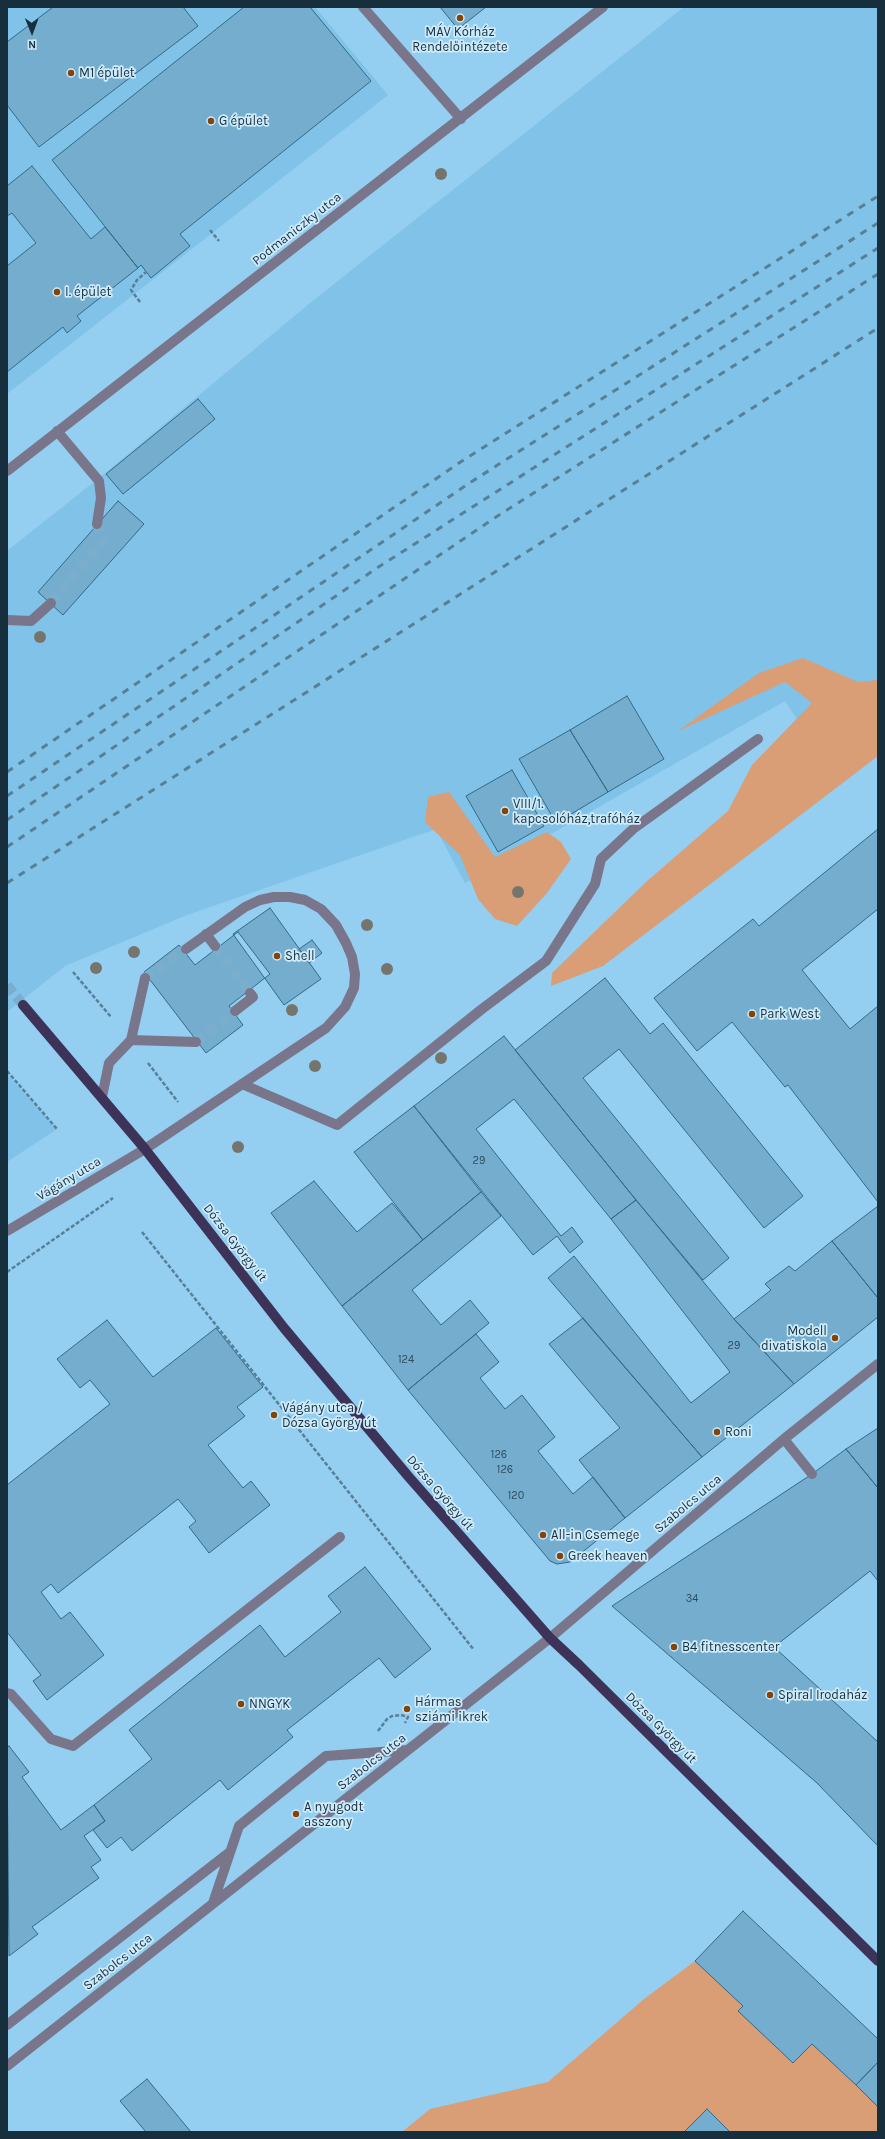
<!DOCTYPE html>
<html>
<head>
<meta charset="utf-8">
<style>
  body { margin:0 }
  #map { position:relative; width:885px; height:2139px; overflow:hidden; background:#94cef0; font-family:Karla,sans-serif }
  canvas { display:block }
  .frame { position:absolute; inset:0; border:8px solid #172f3c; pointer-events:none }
  .north { position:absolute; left:12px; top:12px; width:40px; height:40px; -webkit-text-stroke:3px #ceebfc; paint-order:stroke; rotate:179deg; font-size:11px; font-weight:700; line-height:16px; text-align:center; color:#172f3c }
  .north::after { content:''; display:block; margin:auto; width:14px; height:18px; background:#172f3c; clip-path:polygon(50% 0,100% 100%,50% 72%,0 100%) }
</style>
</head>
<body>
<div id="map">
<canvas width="885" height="2139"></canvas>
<div class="frame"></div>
<div class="north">N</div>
</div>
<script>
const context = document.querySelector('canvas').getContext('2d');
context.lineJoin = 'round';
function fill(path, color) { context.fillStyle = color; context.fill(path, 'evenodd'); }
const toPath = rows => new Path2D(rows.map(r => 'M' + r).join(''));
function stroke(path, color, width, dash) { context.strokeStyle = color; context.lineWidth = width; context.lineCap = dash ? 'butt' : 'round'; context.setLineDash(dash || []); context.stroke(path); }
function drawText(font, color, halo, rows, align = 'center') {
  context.font = font + ' Karla,sans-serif'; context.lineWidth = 3.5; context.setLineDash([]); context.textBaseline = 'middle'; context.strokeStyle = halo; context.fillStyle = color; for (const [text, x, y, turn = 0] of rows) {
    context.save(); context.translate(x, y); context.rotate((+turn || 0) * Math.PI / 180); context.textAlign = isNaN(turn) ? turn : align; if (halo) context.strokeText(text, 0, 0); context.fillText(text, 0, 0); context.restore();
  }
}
fill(toPath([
  [7,7,315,7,388,95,7,394],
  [684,7,878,7,878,755,840,785,785,701,465,883,436,829,187,915,65,966,7,1012,7,551,104,474,315,299],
  [7,1074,57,1129,7,1162]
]), '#81c2e8');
fill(toPath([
  [803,658,858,682,878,680,878,756,603,966,551,986,552,973,646,882,728,811,752,765,812,703,785,682,678,731,759,673],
  [449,792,495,857,547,832,561,842,571,859,547,893,517,926,495,919,478,899,460,855,425,822,428,797],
  [743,1911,878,2039,878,2132,402,2132,430,2109,548,2082,644,1999,695,1961]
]), '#d99e76');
const building = toPath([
  [53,7,183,7,198,26,39,147,7,105,7,42,53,7],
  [244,7,310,7,371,81,180,234,190,246,151,278,141,265,138,268,52,160,244,7],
  [440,7,486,7,458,29,440,7],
  [32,166,91,239,105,227,138,268,77,316,81,321,67,333,63,327,7,372,7,266,36,243,12,213,7,216,7,186,32,166],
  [198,399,215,419,123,494,106,474,198,399],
  [118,501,144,524,63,615,38,592,118,501],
  [627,696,664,759,608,792,570,730,627,696],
  [570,730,608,792,556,823,519,759,570,730],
  [512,770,544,826,498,852,466,796,512,770],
  [878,829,878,909,802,970,850,1029,878,1006,878,1202,788,1085,785,1087,732,1022,697,1051,654,998,753,919,759,926,878,829],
  [270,908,321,979,284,1005,233,934,270,908],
  [238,932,270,974,229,1006,243,1025,206,1053,144,972,179,945,195,965,238,932],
  [312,940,322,953,309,963,299,949,312,940],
  [605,978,650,1034,663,1023,803,1196,764,1228,619,1049,583,1078,729,1258,703,1280,636,1200,515,1050,605,978],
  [504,1036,636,1200,611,1219,514,1099,476,1129,561,1236,572,1227,583,1242,570,1253,557,1236,533,1255,414,1106,504,1036],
  [414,1106,481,1192,423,1240,354,1152,414,1106],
  [314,1181,357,1232,392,1203,423,1240,342,1306,271,1213,314,1181],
  [481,1192,501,1216,412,1290,441,1325,470,1300,489,1323,408,1390,342,1306,481,1192],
  [636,1200,734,1319,794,1384,702,1457,548,1278,574,1256,691,1403,730,1372,611,1219,636,1200],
  [878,1206,878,1295,877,1297,832,1241,878,1206],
  [832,1241,878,1298,878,1317,794,1384,734,1319,771,1290,765,1284,789,1266,795,1271,832,1241],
  [583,1318,702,1457,625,1518,579,1460,620,1428,549,1344,583,1318],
  [107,1320,153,1377,216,1328,263,1387,237,1407,245,1416,208,1445,243,1488,251,1481,270,1505,209,1553,189,1527,196,1521,178,1499,58,1593,51,1584,41,1592,61,1619,70,1612,104,1655,47,1700,33,1681,41,1675,7,1632,7,1485,110,1404,90,1380,80,1388,57,1359,107,1320],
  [476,1334,499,1362,480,1378,505,1409,522,1395,555,1437,538,1451,573,1494,593,1477,625,1518,570,1562,557,1564,550,1561,408,1390,476,1334],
  [878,1428,878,1488,846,1449,878,1428],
  [846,1449,878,1488,878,1581,870,1571,774,1647,878,1742,878,1846,817,1783,612,1606,812,1474,846,1449],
  [365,1567,431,1649,395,1678,379,1658,287,1730,293,1737,228,1790,220,1780,132,1851,121,1837,107,1848,93,1830,105,1821,94,1805,152,1759,129,1730,260,1625,285,1657,341,1612,328,1596,365,1567],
  [9,1746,29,1772,22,1777,61,1830,94,1805,105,1821,84,1836,101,1860,91,1867,99,1878,32,1927,38,1934,9,1956,7,1748,9,1746],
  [743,1911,878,2039,878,2062,856,2085,812,2044,793,2063,738,2011,743,2006,695,1961,743,1911],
  [878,2062,878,2107,856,2085,878,2062],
  [147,2079,191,2132,146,2132,120,2101,147,2079],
  [707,2109,730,2132,684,2132,707,2109]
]);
fill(building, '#74adce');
stroke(building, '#326a88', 1);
stroke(toPath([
  [51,603,103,541,97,524],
  [215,946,250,993],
  [145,978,186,949],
  [196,1042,235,1011]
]), '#7baecc', 10, [10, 5]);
stroke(toPath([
  [7,985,23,1005]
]), '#7baecc', 10, [10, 5]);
stroke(toPath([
  [210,230,219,241],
  [140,302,131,290,137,280,146,272],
  [73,972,111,1017],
  [148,1063,178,1102],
  [7,1071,57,1129],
  [142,1232,474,1650],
  [7,1272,113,1198],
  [378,1731,387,1719,392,1716,401,1715,408,1717,405,1723]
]), '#578098', 2.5, [4, 2]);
stroke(toPath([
  [363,7,461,119],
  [57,431,99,481,101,498,97,524],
  [7,471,603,7],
  [7,620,31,621,51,603],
  [206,934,215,946],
  [235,1011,253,997,250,993],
  [131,1040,196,1042],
  [242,1084,337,1125,482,1009,546,961,595,884,601,859,633,829,758,739],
  [102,1097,109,1063,131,1040,145,978],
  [7,1231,145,1149,326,1028,345,1007,354,988,355,974,352,957,346,943,336,925,321,909,305,900,290,897,274,897,260,900,245,907,186,949],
  [784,1439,812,1474],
  [7,1693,11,1694,51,1739,73,1746,340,1537],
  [213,1903,239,1826,326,1756,408,1750],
  [7,2025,230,1852],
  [7,2066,550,1638,784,1439,878,1364]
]), '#79758b', 10);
stroke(toPath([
  [23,1005,145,1149,284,1328,408,1476,550,1638,579,1665,878,1961]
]), '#3d3359', 10);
stroke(toPath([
  [7,772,459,463,878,196],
  [7,796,471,482,878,223],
  [7,820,377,568,878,248],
  [7,847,496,517,878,274],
  [7,883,878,328]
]), '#578098', 3, [7, 7]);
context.fillStyle = '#75756d';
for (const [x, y] of [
  [441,174],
  [40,637],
  [518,892],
  [367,925],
  [134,952],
  [96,968],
  [387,969],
  [292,1010],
  [441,1058],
  [315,1066],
  [238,1147]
]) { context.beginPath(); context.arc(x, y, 6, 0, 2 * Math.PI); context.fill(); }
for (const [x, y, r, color] of [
  [460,18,4,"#834309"],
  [71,73,4,"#834309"],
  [211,121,4,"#834309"],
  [57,292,4,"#834309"],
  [505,811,4,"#834309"],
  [277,956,4,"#834309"],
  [752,1014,4,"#834309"],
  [835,1338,4,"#834309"],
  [274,1415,4,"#834309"],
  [717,1432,4,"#834309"],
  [543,1535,4,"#834309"],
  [560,1556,4,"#834309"],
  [674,1647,4,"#834309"],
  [770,1695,4,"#834309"],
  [241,1704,4,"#834309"],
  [407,1709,4,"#834309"],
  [296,1814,4,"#834309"]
]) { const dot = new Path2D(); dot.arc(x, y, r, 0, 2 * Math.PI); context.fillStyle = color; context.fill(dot); stroke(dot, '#ceebfc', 1.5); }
drawText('11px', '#2e4e60', null, [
  ["29",479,1161],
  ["29",734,1346],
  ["124",406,1360],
  ["126",499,1455],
  ["126",505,1470],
  ["120",516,1496],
  ["34",692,1599]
]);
drawText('13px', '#172f3c', '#ceebfc', [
  ["MÁV Kórház",460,32,"center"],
  ["Rendelőintézete",460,47,"center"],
  ["M1 épület",79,73],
  ["G épület",219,121],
  ["I. épület",65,292],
  ["VIII/1.",513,804],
  ["kapcsolóház,trafóház",513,819],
  ["Shell",285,956],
  ["Park West",760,1014],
  ["Modell",827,1331,"right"],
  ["divatiskola",827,1346,"right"],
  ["Vágány utca /",282,1408],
  ["Dózsa György út",282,1423],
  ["Roni",725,1432],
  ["All-in Csemege",551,1535],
  ["Greek heaven",568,1556],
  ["B4 fitnesscenter",682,1647],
  ["Spiral Irodaház",778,1695],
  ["Hármas",415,1702],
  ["sziámi ikrek",415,1717],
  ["NNGYK",249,1704],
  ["A nyugodt",304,1807],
  ["asszony",304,1822]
], 'left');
drawText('13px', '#172f3c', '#ceebfc', [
  ["Podmaniczky utca",297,229,-38],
  ["Vágány utca",69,1179,-31],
  ["Dózsa György út",235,1243,52],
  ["Dózsa György út",440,1493,49],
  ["Szabolcs utca",688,1504,-40],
  ["Dózsa György út",661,1728,45],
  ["Szabolcs utca",372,1762,-38],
  ["Szabolcs utca",118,1962,-38]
]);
</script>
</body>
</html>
